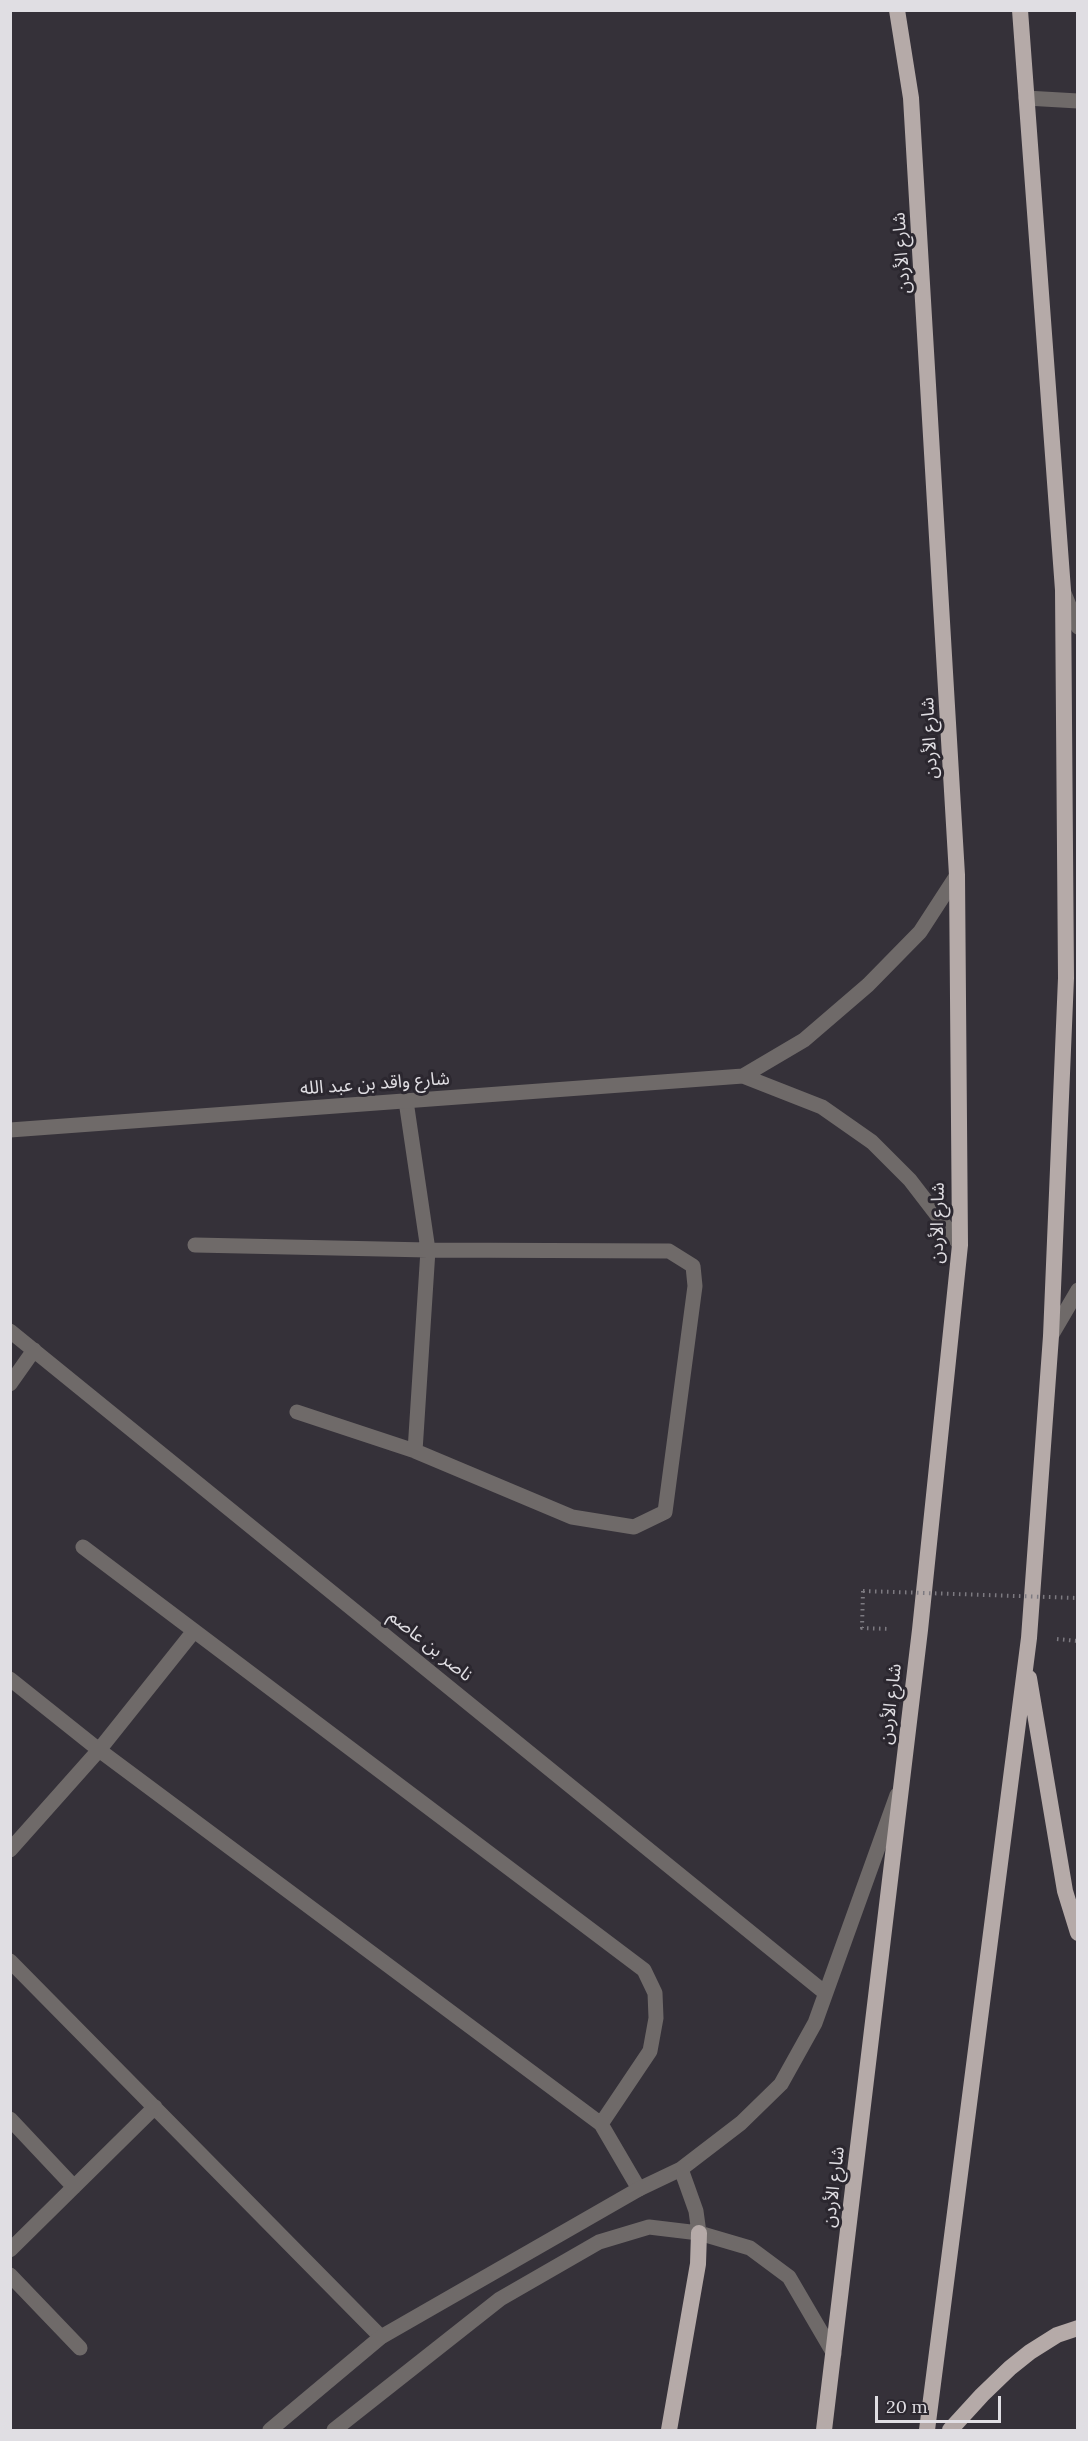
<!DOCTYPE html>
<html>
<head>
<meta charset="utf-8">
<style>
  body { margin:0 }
  #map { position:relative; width:1088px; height:2441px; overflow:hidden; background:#353139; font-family:Lora,serif }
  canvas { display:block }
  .frame { position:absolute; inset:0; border:12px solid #e0dee3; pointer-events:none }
  .scale { position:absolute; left:875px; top:2396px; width:126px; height:27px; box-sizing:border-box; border:3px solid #e0dee3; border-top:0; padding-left:8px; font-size:18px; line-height:21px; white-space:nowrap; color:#e0dee3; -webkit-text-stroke:4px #2b272f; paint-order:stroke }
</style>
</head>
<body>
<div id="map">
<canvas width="1088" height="2441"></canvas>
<div class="frame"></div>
<div class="scale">20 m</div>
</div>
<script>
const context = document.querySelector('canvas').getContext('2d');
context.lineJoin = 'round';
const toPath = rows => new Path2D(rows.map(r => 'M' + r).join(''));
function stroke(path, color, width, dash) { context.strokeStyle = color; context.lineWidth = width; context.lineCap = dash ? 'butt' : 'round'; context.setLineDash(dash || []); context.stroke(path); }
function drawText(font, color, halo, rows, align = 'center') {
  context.font = font + ' Lora,"Noto Sans Arabic",serif'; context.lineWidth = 6; context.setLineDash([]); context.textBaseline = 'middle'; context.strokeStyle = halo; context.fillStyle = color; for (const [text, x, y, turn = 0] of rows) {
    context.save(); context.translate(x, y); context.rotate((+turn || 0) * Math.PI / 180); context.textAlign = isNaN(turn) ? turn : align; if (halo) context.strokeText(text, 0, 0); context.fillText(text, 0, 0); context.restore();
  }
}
stroke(toPath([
  [863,1591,862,1628,890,1629],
  [1057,1639,1078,1641]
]), '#7d7a81', 4, [1.5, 4.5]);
stroke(toPath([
  [1026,98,1078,101],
  [406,1101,428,1250,415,1451],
  [195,1245,428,1250,669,1251,693,1266,695,1286,665,1512,634,1527,572,1517,415,1451,297,1412],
  [1051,1336,1078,1290],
  [83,1547,644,1970,655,1993,656,2018,650,2051,601,2124],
  [10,1679,99,1750,601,2124,639,2189],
  [10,1850,99,1750,194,1631],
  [10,1961,381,2337],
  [10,2119,74,2187],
  [10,2250,155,2107],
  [10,2275,80,2348]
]), '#6f6a69', 15);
stroke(toPath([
  [1064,593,1078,627],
  [743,1076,804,1040,868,985,920,932,957,875],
  [10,1130,743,1076,822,1107,872,1142,910,1180,960,1245],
  [10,1331,824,1992],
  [10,1384,34,1350],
  [681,2169,696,2211,699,2233],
  [270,2430,381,2337,639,2189,681,2169,741,2123,781,2084,815,2023,897,1795],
  [334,2430,500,2299,599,2242,649,2227,699,2233,750,2248,789,2277,834,2354]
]), '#6f6a69', 15);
stroke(toPath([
  [1029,1678,1065,1891,1078,1933],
  [669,2430,698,2264,699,2233],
  [824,2430,920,1630,960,1245,957,875,911,98,897,10],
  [927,2430,1029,1638,1051,1336,1066,978,1063,590,1020,10],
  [950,2430,982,2395,1010,2368,1030,2352,1057,2335,1078,2328]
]), '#b5aaa8', 16);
stroke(toPath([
  [863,1591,1078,1598]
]), '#7d7a81', 4, [1.5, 4.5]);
drawText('18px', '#e0dee3', '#2b272f', [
  ["شارع الأردن",902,253,-94],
  ["شارع الأردن",930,738,-93],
  ["شارع واقد بن عبد الله",375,1084,-4],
  ["شارع الأردن",938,1223,-89],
  ["ناصر بن عاصم",430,1646,39],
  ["شارع الأردن",891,1704,-83],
  ["شارع الأردن",834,2187,-83]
]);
</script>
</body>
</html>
